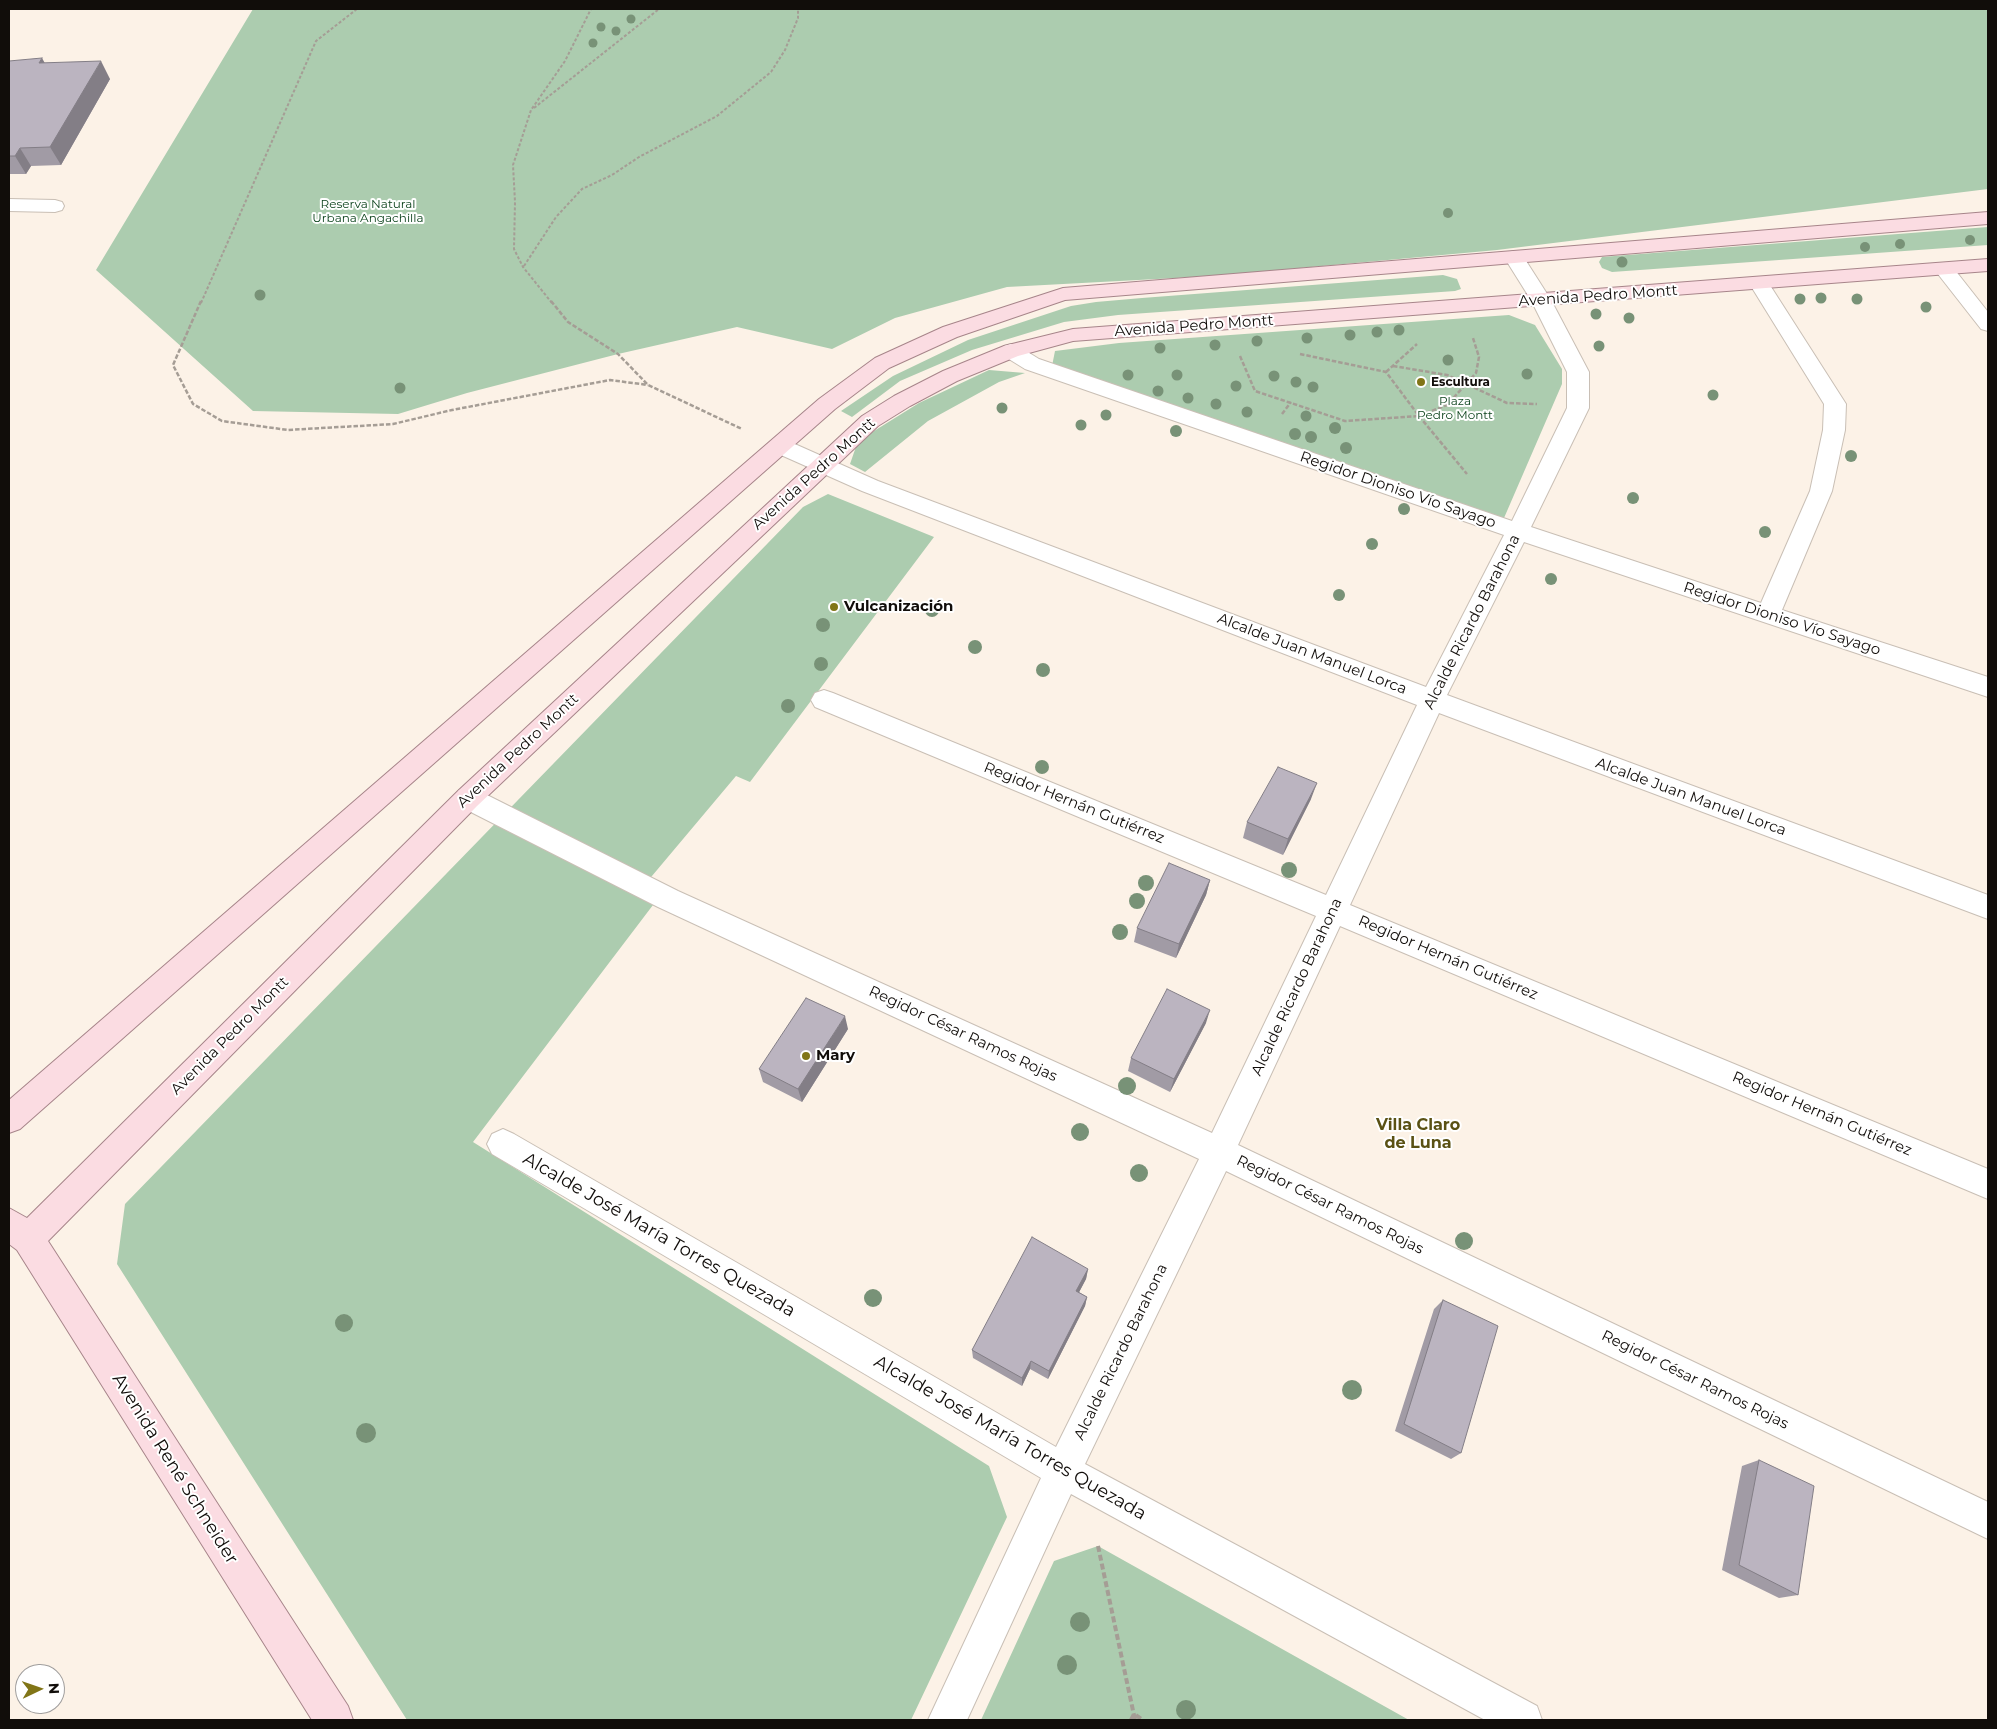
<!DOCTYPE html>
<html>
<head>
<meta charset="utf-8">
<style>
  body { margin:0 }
  #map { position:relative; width:1997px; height:1729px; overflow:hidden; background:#fcf2e7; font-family:Montserrat,sans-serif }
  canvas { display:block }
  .frame { position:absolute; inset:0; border:10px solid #110d0a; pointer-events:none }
  .north { position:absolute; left:15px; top:1664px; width:50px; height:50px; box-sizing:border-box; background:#fff; border:1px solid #a09e9d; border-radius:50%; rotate:87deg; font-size:14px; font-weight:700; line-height:20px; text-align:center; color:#110d0a }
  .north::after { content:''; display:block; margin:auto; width:18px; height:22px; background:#817517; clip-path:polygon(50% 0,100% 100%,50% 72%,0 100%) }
</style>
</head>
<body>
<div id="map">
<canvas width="1997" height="1729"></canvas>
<div class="frame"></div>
<div class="north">N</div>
</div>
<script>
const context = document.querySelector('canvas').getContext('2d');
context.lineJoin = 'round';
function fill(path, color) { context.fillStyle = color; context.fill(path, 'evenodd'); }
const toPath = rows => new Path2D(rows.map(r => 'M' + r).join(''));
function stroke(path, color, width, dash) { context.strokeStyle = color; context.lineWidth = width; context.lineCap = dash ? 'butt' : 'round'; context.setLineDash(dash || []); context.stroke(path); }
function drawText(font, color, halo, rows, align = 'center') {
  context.font = font + ' Montserrat,sans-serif'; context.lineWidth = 4; context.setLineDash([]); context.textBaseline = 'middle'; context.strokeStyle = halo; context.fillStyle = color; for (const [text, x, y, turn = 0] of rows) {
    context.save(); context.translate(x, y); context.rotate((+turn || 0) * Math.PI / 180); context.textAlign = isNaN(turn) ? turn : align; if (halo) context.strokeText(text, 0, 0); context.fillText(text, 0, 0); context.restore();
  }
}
fill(toPath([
  [253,9,1988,9,1988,189,1497,250,1213,276,1007,287,895,318,832,349,737,327,618,354,467,393,398,414,253,411,96,270],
  [1988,227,1988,245,1612,272,1602,268,1599,262,1602,257],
  [1443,275,1457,279,1461,289,1455,291,1118,315,1064,322,972,350,900,381,852,417,841,411,893,376,968,340,1071,306,1096,302,1142,298],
  [1509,315,1535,325,1562,369,1562,384,1504,518,1052,366,1055,351,1119,343],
  [989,370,1025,373,999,382,928,421,865,472,850,464,858,441,919,403],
  [828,494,934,537,750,782,736,776,636,895,653,905,473,1142,989,1466,1007,1517,911,1720,407,1720,117,1264,125,1204,803,507],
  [1098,1546,1409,1720,981,1720,1054,1561]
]), '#acccaf');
const minor = toPath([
  [9,199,55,200,62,202,64,206,62,210,55,212,9,211,9,199],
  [1514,251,1521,253,1551,300,1589,372,1589,408,1531,527,1761,603,1810,491,1823,430,1824,404,1749,283,1752,279,1759,277,1766,279,1846,404,1845,430,1832,491,1782,610,1988,677,1988,697,1524,542,1447,695,1988,895,1988,919,1439,713,1350,905,1988,1169,1988,1199,1340,926,1238,1145,1988,1502,1988,1539,1226,1171,1085,1464,1537,1706,1542,1720,1485,1720,1071,1494,967,1720,928,1720,1041,1478,492,1154,487,1144,492,1134,503,1129,514,1134,1056,1447,1199,1159,658,907,459,806,455,798,459,790,468,787,477,790,678,891,1212,1133,1316,916,815,707,811,700,815,693,824,690,833,693,1326,895,1417,705,862,491,772,451,769,446,772,441,780,439,788,441,878,481,1426,687,1504,535,1025,369,1004,356,1001,351,1004,346,1011,344,1018,346,1039,359,1512,521,1567,408,1567,372,1531,300,1504,257,1507,253,1514,251],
  [1944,263,1951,265,1988,312,1988,331,1981,329,1934,269,1937,265,1944,263]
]);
const major = toPath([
  [1988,212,1988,224,1065,300,957,337,889,368,835,409,20,1129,9,1133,9,1100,819,399,875,358,943,327,1063,288,1988,212],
  [1988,259,1988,271,1073,341,1018,356,957,381,910,406,878,426,477,806,48,1241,348,1706,353,1720,312,1720,17,1250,9,1244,9,1208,27,1218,459,790,862,416,894,396,943,371,1004,346,1073,329,1988,259]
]);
stroke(minor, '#c9bfb5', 2);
stroke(major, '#a7858a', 2);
stroke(toPath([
  [534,108,659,9],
  [524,266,556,217,582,189,612,175,639,157,717,116,771,72,785,50,798,18,798,9],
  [201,303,316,41,357,9],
  [552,303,523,267,514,249,515,202,513,165,531,110,565,61,591,9]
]), '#a59d95', 2, [3, 2]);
stroke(toPath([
  [201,301,173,365,193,404,222,421,288,430,393,424,452,410,610,380,648,385],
  [551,301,568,322,618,354,648,385,742,429],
  [1300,354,1386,372,1419,416,1467,474],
  [1240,356,1255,391,1345,421,1419,416,1447,405,1476,373,1479,357,1473,338],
  [1393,366,1447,375,1507,403,1537,404],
  [1386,372,1417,344],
  [1282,414,1291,402]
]), '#a59d95', 2.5, [4.5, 2]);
stroke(toPath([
  [1098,1546,1135,1720],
  [1131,1720,1134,1714,1143,1720]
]), '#a59d95', 4, [6, 3]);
fill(minor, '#fff');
fill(major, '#fbdce2');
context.fillStyle = '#789277';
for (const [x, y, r] of [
  [631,19,4.5],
  [601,27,4.5],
  [616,31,4.5],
  [593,43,4.5],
  [1448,213,5],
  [1970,240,5],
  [1900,244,5],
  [1865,247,5],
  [1622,262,5.5],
  [260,295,5.5],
  [1821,298,5.5],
  [1800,299,5.5],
  [1857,299,5.5],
  [1926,307,5.5],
  [1596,314,5.5],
  [1629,318,5.5],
  [1399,330,5.5],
  [1377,332,5.5],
  [1350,335,5.5],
  [1307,338,5.5],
  [1257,341,5.5],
  [1215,345,5.5],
  [1599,346,5.5],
  [1160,348,5.5],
  [1448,360,5.5],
  [1527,374,5.5],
  [1128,375,5.5],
  [1177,375,5.5],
  [1274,376,5.5],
  [1296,382,5.5],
  [1236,386,5.5],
  [1313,387,5.5],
  [400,388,5.5],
  [1158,391,5.5],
  [1713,395,5.5],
  [1188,398,5.5],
  [1216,404,5.5],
  [1002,408,5.5],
  [1247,412,5.5],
  [1106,415,5.5],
  [1306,416,5.5],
  [1081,425,5.5],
  [1335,428,6],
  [1176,431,6],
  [1295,434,6],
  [1311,437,6],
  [1346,448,6],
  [1851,456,6],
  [1633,498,6],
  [1404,509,6],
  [1765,532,6],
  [1372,544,6],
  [1551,579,6],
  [1339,595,6],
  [932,610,7],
  [823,625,7],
  [975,647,7],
  [821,664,7],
  [1043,670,7],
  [788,706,7],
  [1042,767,7],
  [1289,870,8],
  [1146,883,8],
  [1137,901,8],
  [1120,932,8],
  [1127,1086,9],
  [1080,1132,9],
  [1139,1173,9],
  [1464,1241,9],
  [873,1298,9],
  [344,1323,9],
  [1352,1390,10],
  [366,1433,10],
  [1080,1622,10],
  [1067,1665,10],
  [1186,1710,10]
]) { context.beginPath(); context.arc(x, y, r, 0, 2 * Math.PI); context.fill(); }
fill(toPath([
  [9,61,44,63,110,79,61,165,31,166,26,174,9,174],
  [1311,799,1283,855,1243,838,1247,822],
  [1210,880,1206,895,1176,958,1134,942,1137,928],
  [1206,1023,1170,1092,1128,1071,1131,1058],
  [848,1029,802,1102,763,1082,759,1069],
  [1088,1269,1086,1279,1079,1292,1087,1297,1085,1306,1048,1379,1030,1369,1022,1386,973,1358,972,1350],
  [1443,1300,1461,1453,1451,1459,1395,1431,1434,1309],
  [1759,1460,1798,1595,1779,1598,1722,1570,1742,1466]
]), '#a19ba5');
fill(toPath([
  [42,58,52,76,39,63],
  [101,61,110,79,61,165,50,147],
  [20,148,31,166,26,174,15,156],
  [1317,783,1311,799,1283,855,1288,839],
  [1210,880,1206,895,1176,958,1179,944],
  [1210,1010,1206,1023,1170,1092,1174,1079],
  [845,1016,848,1029,802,1102,798,1089],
  [1088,1269,1086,1279,1075,1300,1076,1291],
  [1087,1297,1085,1306,1048,1379,1049,1371],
  [1031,1361,1030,1369,1022,1386,1022,1378]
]), '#837e86');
const building = toPath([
  [42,58,39,63,101,61,50,147,20,148,15,156,9,156,9,61,42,58],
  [1278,767,1317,783,1288,839,1247,822,1278,767],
  [1169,863,1210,880,1179,944,1137,928,1169,863],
  [1167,989,1210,1010,1174,1079,1131,1058,1167,989],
  [806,998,845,1016,798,1089,759,1069,806,998],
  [1032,1237,1088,1269,1076,1291,1087,1297,1049,1371,1031,1361,1022,1378,972,1350,1032,1237],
  [1443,1300,1498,1326,1461,1453,1404,1424,1443,1300],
  [1759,1460,1814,1486,1798,1595,1739,1565,1759,1460]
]);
fill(building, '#bbb4c0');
stroke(building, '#837e86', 1);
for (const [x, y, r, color] of [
  [1421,382,5,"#817517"],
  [834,607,5,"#817517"],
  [806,1056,5,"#817517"]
]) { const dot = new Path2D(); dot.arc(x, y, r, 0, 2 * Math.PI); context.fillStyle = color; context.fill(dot); stroke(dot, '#fff', 2); }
drawText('12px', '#0c431c', '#fff', [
  ["Reserva Natural",368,204],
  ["Urbana Angachilla",368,218],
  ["Plaza",1455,401],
  ["Pedro Montt",1455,415]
]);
drawText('bold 12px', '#110d0a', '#fff', [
  ["Escultura",1431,382]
], 'left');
drawText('15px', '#110d0a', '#fff', [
  ["Avenida Pedro Montt",1598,296,-4],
  ["Avenida Pedro Montt",1194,326,-4],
  ["Avenida Pedro Montt",814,474,-42],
  ["Regidor Dioniso Vío Sayago",1398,490,19],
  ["Regidor Dioniso Vío Sayago",1782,619,18],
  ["Alcalde Ricardo Barahona",1472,622,-63],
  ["Alcalde Juan Manuel Lorca",1312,654,21],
  ["Avenida Pedro Montt",518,751,-43],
  ["Alcalde Juan Manuel Lorca",1691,797,20],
  ["Regidor Hernán Gutiérrez",1074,803,22],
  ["Regidor Hernán Gutiérrez",1448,958,23],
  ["Alcalde Ricardo Barahona",1297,987,-65],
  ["Regidor César Ramos Rojas",963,1034,25],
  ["Avenida Pedro Montt",230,1036,-45],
  ["Regidor Hernán Gutiérrez",1822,1114,23],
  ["Regidor César Ramos Rojas",1330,1205,26],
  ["Alcalde Ricardo Barahona",1121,1352,-64],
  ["Regidor César Ramos Rojas",1695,1380,26]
]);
drawText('bold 15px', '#110d0a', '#fff', [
  ["Vulcanización",844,607],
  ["Mary",816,1056]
], 'left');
drawText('bold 16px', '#5a5114', '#fff', [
  ["Villa Claro",1418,1125],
  ["de Luna",1418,1143]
]);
drawText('18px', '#110d0a', '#fff', [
  ["Alcalde José María Torres Quezada",659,1235,30],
  ["Alcalde José María Torres Quezada",1010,1438,30],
  ["Avenida René Schneider",175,1469,58]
]);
</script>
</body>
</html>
